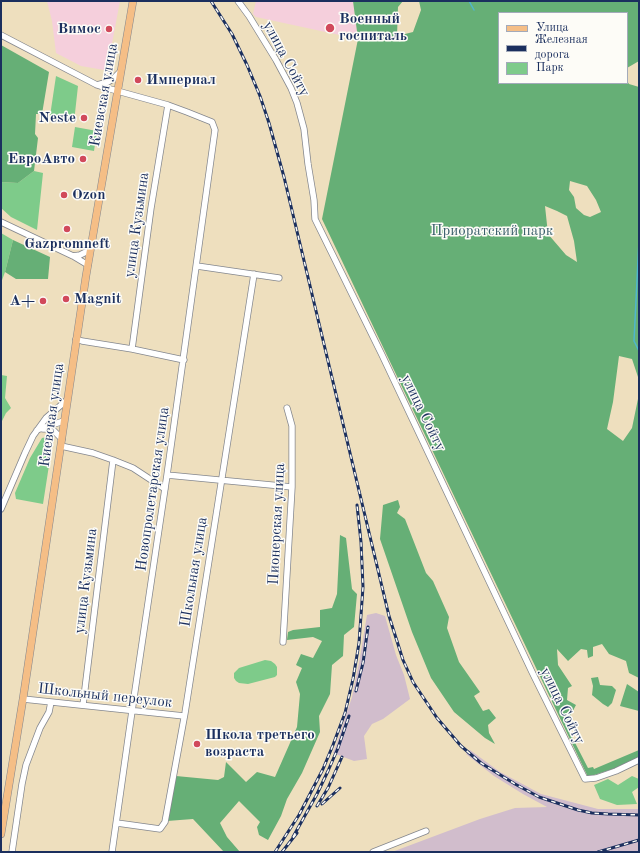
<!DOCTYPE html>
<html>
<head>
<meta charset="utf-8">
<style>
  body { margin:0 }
  #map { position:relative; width:640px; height:853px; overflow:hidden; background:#eedfbe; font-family:"Old Standard TT",serif }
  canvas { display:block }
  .frame { position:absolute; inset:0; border:2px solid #1b2f5e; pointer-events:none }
  .legend { position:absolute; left:498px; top:12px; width:130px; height:72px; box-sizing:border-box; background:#fdfcf7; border:1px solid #a3aaba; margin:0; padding:5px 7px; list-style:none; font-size:12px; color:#1b2f5e }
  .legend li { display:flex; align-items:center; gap:8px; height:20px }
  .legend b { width:20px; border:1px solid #a3aaba }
</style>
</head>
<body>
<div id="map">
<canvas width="640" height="853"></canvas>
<div class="frame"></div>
<ul class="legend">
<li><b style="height:5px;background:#f5be86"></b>Улица</li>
<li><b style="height:5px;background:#1b2f5e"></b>Железная дорога</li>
<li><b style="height:11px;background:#7ecb8a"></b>Парк</li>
</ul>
</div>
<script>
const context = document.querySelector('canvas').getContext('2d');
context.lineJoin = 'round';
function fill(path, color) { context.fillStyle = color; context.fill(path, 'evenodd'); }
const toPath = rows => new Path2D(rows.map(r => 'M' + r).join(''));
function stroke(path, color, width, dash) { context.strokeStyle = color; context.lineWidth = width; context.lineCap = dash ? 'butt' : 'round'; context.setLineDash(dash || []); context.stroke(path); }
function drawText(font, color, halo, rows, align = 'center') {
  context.font = font + ' "Old Standard TT",serif'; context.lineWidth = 3; context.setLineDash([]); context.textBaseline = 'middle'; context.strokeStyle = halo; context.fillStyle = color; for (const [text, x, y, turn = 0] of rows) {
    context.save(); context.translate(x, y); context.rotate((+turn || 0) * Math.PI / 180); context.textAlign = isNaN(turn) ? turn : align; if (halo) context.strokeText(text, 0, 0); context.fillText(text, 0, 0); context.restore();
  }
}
fill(toPath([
  [47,1,120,1,110,54,104,70,81,66,56,53,52,21],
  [256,1,353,1,358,39,256,17,253,14]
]), '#f5cfdc');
fill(toPath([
  [376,613,385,616,396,655,404,675,410,699,383,719,372,724,364,736,367,759,354,761,333,753,337,743,352,697,359,663,367,615],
  [470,750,500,772,541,794,598,809,639,809,639,852,392,852,480,819,515,808,547,807,523,794,494,776,466,754]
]), '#d1bdcc');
fill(toPath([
  [56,76,78,86,74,122,50,116],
  [75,127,97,131,94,151,72,147],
  [34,171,43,173,37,230,11,217,1,208,1,182,18,183],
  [1,233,13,240,5,272,1,283],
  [1,375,7,376,5,398,11,408,6,413,1,423],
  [47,437,52,441,52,446,43,504,16,499,15,493,30,458,42,438],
  [265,660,271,661,275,664,277,667,277,675,275,677,248,684,239,683,236,681,234,678,234,673,239,668],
  [632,776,639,779,639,787,632,792,637,804,617,805,600,799,594,785,608,779,618,785]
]), '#7ecb8a');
fill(toPath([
  [353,1,403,1,398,7,397,36,413,32,421,10,419,1,639,1,639,61,627,68,627,13,499,13,499,83,627,83,627,81,629,84,639,87,639,380,632,359,619,356,613,402,607,429,623,441,632,428,639,394,639,678,629,673,626,661,609,654,602,644,593,647,593,656,588,658,587,650,581,649,568,661,557,649,558,665,572,686,568,688,567,700,576,705,569,718,569,731,588,768,593,767,594,769,639,750,639,758,622,766,588,777,322,219,358,39],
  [570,181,587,186,596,200,601,212,590,217,584,215,576,208,574,197,569,190],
  [545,206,557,211,567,216,574,241,577,262,566,255,548,234],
  [1,45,49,72,42,114,36,114,35,134,38,138,34,171,18,183,1,182],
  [13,240,50,257,48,279,16,279,5,272],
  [398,500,400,507,397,513,405,519,426,573,433,581,449,617,447,628,459,662,480,692,474,696,483,711,489,709,496,718,488,725,489,733,495,744,485,738,454,712,431,678,412,632,380,539,383,505],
  [340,535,346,538,352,589,357,594,354,627,344,635,343,656,332,665,330,694,319,716,320,732,302,773,287,799,281,816,268,840,259,835,257,827,260,822,239,801,220,823,227,837,240,852,224,852,193,819,167,821,176,776,218,780,224,777,226,762,246,782,257,772,275,777,297,727,300,694,296,682,302,668,296,665,301,654,313,658,322,641,313,637,287,640,288,632,293,630,320,627,320,610,332,608,337,594],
  [598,677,600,685,612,686,616,690,612,703,608,707,603,704,592,695,593,686,591,678],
  [627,684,639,692,639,711,620,706]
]), '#66af76');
stroke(toPath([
  [469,1,474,10],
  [639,240,634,341,639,351]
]), '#4fb6cd', 1.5);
const minor = toPath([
  [238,1,249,16,276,60,291,88,297,103,304,129,308,164,314,200,315,219,382,355,532,672,585,779,596,778,616,771,639,760],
  [1,35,97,85,103,87,168,105,187,112,212,122,215,130,167,475,132,711,112,852],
  [97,85,108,82,113,79,121,71],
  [1,222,73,256,88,265],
  [73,256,80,255,90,250],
  [197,266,279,278],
  [76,339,82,341,132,349,184,360],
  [132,349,151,208,168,105],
  [43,429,48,429,54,431,62,439],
  [37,430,51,425,64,421],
  [61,446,93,453,113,460,133,468,165,489],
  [167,475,292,487],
  [1,509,25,453,33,436,46,418,67,400],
  [283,642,292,487,292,426,287,408],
  [23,699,184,716],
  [83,705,113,460],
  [117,823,160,829,165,822,185,713,254,274],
  [12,852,22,784,26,765,40,728,49,712,51,702],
  [373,852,426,831]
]);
const major = toPath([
  [1,834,23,699,86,276,133,1]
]);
stroke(minor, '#84878e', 7);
stroke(major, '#84878e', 8);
stroke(minor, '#fff', 5.5);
stroke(major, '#f5be86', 7);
const rail = toPath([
  [211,1,232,34,247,65,260,96,269,123,284,177,389,616,403,660,413,682,437,718,461,746,481,763,515,784,539,797,578,810,592,813,608,814,639,815],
  [356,691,363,663,368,627],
  [322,804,340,788],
  [317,806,328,788,342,757],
  [293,837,317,794,328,771,338,748,349,716],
  [275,852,299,815,323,769,333,745,345,713,353,679,359,643,363,587,361,542,357,505],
  [282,852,297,833],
  [598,852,639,840]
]);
stroke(rail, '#1b2f5e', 3);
stroke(rail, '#fdfcf7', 1.5, [4.5]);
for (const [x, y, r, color] of [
  [330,28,5,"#d1495b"],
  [109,29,4,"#d1495b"],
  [138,80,4,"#d1495b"],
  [84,118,4,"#d1495b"],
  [83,159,4,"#d1495b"],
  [64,195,4,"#d1495b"],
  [67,229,4,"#d1495b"],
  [66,299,4,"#d1495b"],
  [43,301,4,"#d1495b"],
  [197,744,4,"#d1495b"]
]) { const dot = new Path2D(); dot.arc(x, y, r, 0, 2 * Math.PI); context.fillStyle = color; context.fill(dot); stroke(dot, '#fdfcf7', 1.5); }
drawText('bold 15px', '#1b2f5e', '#fdfcf7', [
  ["Военный",339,19],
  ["госпиталь",339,36],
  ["Вимос",101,29,"right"],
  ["Империал",146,80],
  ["Neste",76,118,"right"],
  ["ЕвроАвто",75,159,"right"],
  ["Ozon",72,195],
  ["Gazpromneft",67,244,"center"],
  ["Magnit",74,299],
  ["А+",35,301,"right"],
  ["Школа третьего",205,735],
  ["возраста",205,752]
], 'left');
drawText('15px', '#1b2f5e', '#fdfcf7', [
  ["улица Сойту",286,59,62],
  ["Киевская улица",104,95,-80],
  ["улица Кузьмина",137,225,-82],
  ["улица Сойту",423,413,64],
  ["Киевская улица",52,415,-82],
  ["Новопролетарская улица",153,489,-82],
  ["Пионерская улица",277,524,-87],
  ["Школьная улица",194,572,-81],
  ["улица Кузьмина",86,581,-83],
  ["Школьный переулок",105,696,6],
  ["улица Сойту",562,706,64]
]);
drawText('15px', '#395e6b', '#fdfcf7', [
  ["Приоратский парк",492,231]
]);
</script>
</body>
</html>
